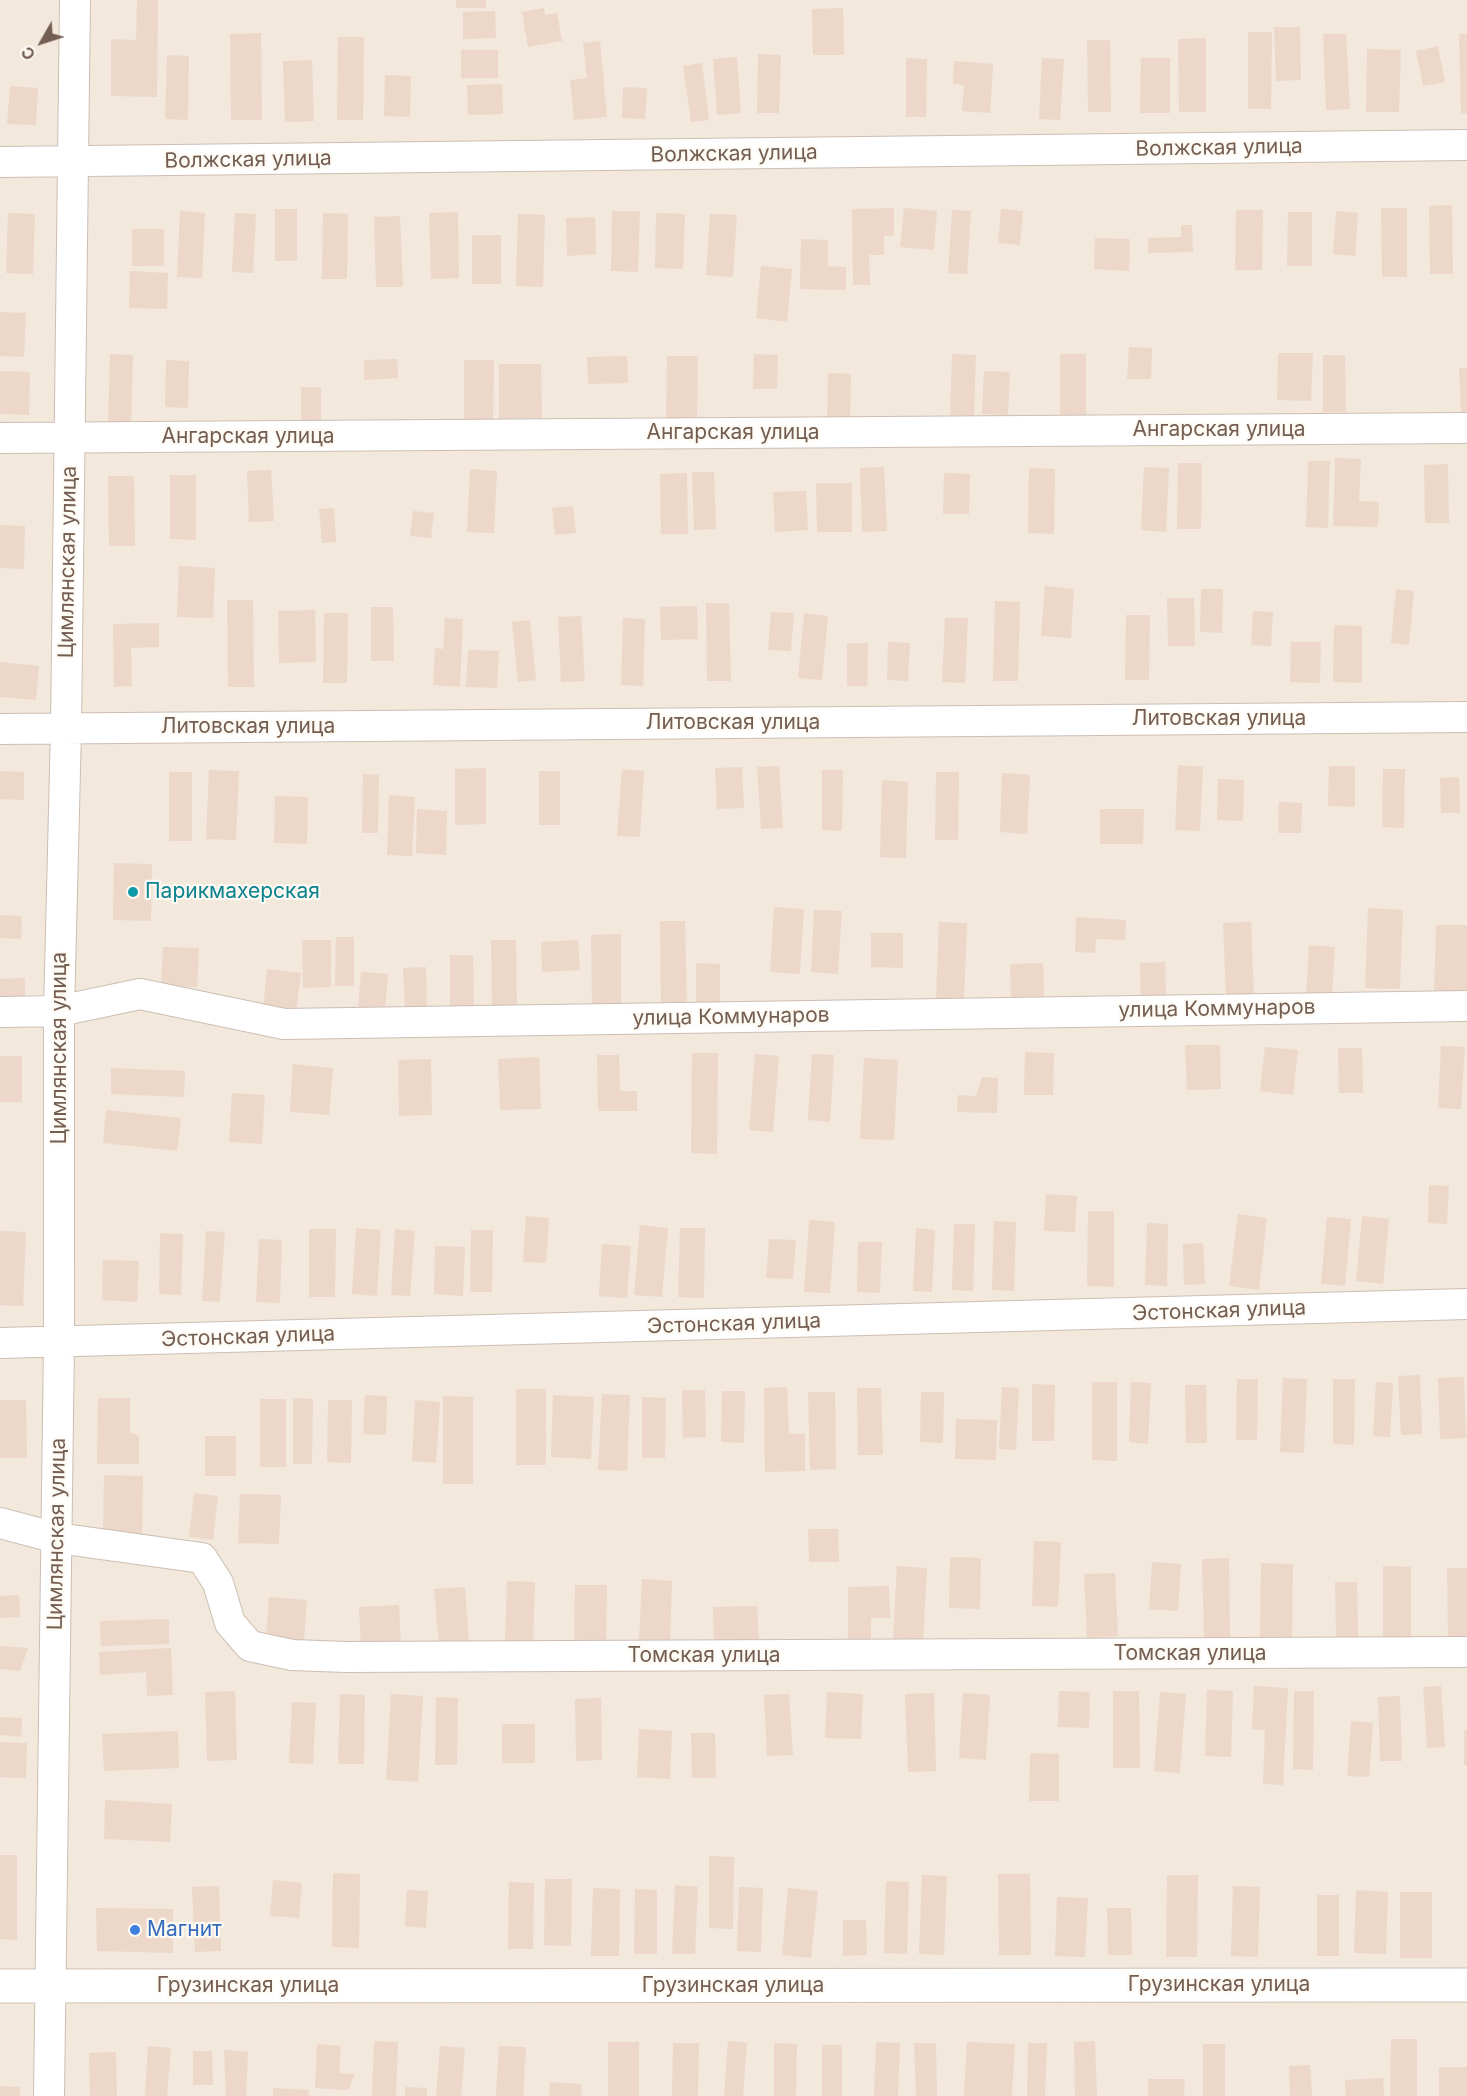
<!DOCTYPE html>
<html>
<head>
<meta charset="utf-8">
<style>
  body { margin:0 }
  #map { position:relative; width:1467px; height:2096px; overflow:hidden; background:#fbf6ed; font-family:Inter,sans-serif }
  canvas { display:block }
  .north { position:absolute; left:12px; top:12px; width:60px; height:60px; -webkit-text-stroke:4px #fefaf4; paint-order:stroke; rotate:231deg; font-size:16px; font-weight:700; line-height:24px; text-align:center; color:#745e52 }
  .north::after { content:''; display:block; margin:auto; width:21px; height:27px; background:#745e52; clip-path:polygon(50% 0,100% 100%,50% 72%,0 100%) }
</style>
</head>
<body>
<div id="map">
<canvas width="1467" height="2096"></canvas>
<div class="north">С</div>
</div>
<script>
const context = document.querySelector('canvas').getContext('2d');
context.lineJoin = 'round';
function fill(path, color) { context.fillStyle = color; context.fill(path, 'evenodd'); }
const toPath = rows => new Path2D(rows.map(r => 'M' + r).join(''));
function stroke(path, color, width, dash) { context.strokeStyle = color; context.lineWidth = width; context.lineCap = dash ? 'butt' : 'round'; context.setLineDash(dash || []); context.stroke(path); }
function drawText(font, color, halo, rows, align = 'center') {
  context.font = font + ' Inter,sans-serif'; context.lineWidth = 4.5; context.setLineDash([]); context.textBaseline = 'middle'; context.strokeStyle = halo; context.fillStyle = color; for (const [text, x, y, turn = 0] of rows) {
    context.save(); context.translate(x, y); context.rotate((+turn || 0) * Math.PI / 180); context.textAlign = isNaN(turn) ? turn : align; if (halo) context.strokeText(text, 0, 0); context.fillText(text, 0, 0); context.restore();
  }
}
fill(toPath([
  [0,0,1467,0,1467,2096,0,2096]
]), '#f2e8dc');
fill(toPath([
  [137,0,158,0,157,97,111,96,111,39,136,40],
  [456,0,486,0,486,8,456,8],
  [544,8,545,15,557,13,562,41,528,47,522,12],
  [843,8,844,55,813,55,812,9],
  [495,11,496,38,463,39,463,12],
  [1274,27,1300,27,1301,80,1276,81],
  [1248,32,1272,32,1271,109,1248,109],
  [261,33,262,120,231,120,230,34],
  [1323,34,1346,34,1350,109,1326,110],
  [1459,34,1467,34,1467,113,1461,113],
  [338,37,364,37,363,120,337,120],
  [1206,38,1206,112,1179,112,1178,39],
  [1087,40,1110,40,1111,112,1088,112],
  [600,41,607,117,574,120,570,80,587,78,583,43],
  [1438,46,1445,82,1423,86,1416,51],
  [1367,49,1401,50,1399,112,1366,112],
  [461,50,498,50,498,78,461,78],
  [758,54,781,55,779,113,757,113],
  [167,55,189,56,188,120,165,119],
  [737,57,741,113,717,115,713,59],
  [906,58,927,59,926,117,906,117],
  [1042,58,1064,59,1060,120,1039,119],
  [1141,58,1170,58,1170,113,1140,113],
  [312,60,314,121,285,122,283,61],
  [954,61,993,64,990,113,962,111,964,85,953,84],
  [702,63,709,120,691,122,683,66],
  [385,75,411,76,410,117,384,116],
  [502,84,503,114,468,115,467,85],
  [10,86,38,88,36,125,7,124],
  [623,87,647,88,645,119,622,118],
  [1452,205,1453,274,1430,274,1429,206],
  [894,208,894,236,884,236,884,255,869,255,870,285,853,285,852,209],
  [904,208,937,211,934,250,900,247],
  [1381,208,1407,208,1407,277,1382,277],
  [275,209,297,209,297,261,275,261],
  [1001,209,1023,211,1020,245,998,243],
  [952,210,971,211,967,274,948,273],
  [1236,210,1263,210,1262,270,1235,270],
  [180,211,205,213,202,278,177,277],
  [612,211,640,211,638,272,611,271],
  [1336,211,1358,213,1355,256,1333,254],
  [458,212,459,278,431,279,429,213],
  [1288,212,1312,212,1312,266,1287,266],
  [8,213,35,214,33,274,6,273],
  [235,213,256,214,253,273,232,272],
  [323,213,348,214,347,279,322,279],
  [656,213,685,214,683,269,655,268],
  [518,214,545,215,543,287,516,286],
  [710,214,737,215,733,277,706,275],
  [400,216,403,287,376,287,374,217],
  [595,217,596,254,567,256,566,218],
  [1181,225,1192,225,1193,252,1148,253,1148,238,1181,237],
  [132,229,164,229,164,266,132,266],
  [472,235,501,235,501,284,472,284],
  [1095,238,1130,239,1129,271,1094,269],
  [801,239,828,240,828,266,846,267,846,290,800,289],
  [761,266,792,269,787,322,756,318],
  [130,271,168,273,167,309,129,308],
  [0,312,26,313,24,357,0,356],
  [1129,347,1152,348,1151,379,1127,379],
  [1278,353,1313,353,1311,401,1277,400],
  [110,354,133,355,131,426,108,425],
  [754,354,778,355,777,389,753,389],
  [952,354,976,355,974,416,950,415],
  [1060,354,1086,354,1086,417,1060,417],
  [1323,355,1345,355,1346,412,1323,412],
  [627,356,628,383,588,384,587,357],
  [667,356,698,356,697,423,666,422],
  [397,359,398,378,364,380,364,360],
  [166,360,189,361,188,408,165,407],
  [464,360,494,360,493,424,464,424],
  [499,364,541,364,542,418,499,419],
  [1459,368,1467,368,1467,412,1461,412],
  [0,371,30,372,29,415,0,414],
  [984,371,1010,372,1008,415,982,414],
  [828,373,851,374,850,418,827,418],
  [301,387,321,387,321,423,301,423],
  [1335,458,1361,459,1359,501,1379,502,1378,527,1333,526],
  [1308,461,1330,461,1328,528,1306,527],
  [1178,463,1202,463,1201,529,1177,529],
  [1448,464,1449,523,1425,523,1424,465],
  [884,467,887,531,862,532,860,468],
  [1144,467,1169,468,1166,532,1141,530],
  [1029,468,1055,469,1054,534,1028,533],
  [470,469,497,471,494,533,467,532],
  [271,470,274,521,249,522,247,471],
  [692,472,714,472,716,529,694,530],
  [687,473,688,534,661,534,660,474],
  [944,473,970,474,969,514,943,514],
  [170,475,196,475,196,540,170,539],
  [108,476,134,476,135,546,109,546],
  [816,483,852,483,852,532,817,532],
  [806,491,808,530,775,532,773,492],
  [573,506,576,533,555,535,552,508],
  [334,508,336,542,322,543,319,509],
  [413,511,434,513,431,538,410,536],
  [0,525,25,526,24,569,0,568],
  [179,566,215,568,213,618,177,617],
  [1045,586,1074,589,1071,638,1041,636],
  [1201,589,1223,589,1222,633,1200,632],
  [1396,589,1414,591,1409,645,1391,643],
  [1167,598,1194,598,1195,646,1168,646],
  [227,600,253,600,254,687,228,687],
  [995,601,1020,602,1018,681,993,681],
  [706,603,729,603,731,681,707,681],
  [697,606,698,639,661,640,660,607],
  [371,607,393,607,394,661,371,661],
  [315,610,316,662,279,663,278,611],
  [1253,611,1273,612,1271,646,1251,645],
  [771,612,794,613,791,651,768,650],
  [324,613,348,613,347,683,323,683],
  [804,613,828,616,822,680,798,678],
  [1126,615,1150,615,1149,680,1125,680],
  [581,616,585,681,561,682,558,617],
  [445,618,463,619,460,687,433,685,435,648,443,649],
  [623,618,645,619,643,686,621,685],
  [945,618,968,618,965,683,942,682],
  [530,620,536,680,518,682,512,622],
  [159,623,159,647,131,648,132,686,114,687,113,624],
  [1334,625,1362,626,1362,683,1333,682],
  [888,642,910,643,908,681,887,680],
  [1291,642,1321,642,1320,683,1290,682],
  [847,643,868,643,867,686,847,686],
  [468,650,499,651,497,688,466,687],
  [0,662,39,666,36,700,0,697],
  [1178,765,1203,767,1200,831,1175,830],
  [779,766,783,828,761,829,757,767],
  [1329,766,1355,766,1355,807,1328,806],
  [742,767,744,808,717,809,715,768],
  [486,768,486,824,455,825,455,769],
  [622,769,644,771,640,837,617,836],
  [1383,769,1405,769,1404,828,1382,827],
  [209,770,239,771,236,840,206,839],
  [822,770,843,770,842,831,822,830],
  [0,771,24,772,24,800,0,799],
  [539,771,560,771,560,825,539,825],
  [169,772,192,772,192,841,169,841],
  [936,772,959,772,958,840,935,840],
  [1002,773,1030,775,1027,834,1000,832],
  [363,774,379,775,378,833,362,833],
  [1459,777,1460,813,1441,813,1440,778],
  [1218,779,1244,780,1243,821,1217,820],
  [882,780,908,782,906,858,880,857],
  [389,795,415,797,412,856,387,855],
  [275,796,308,797,307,844,274,843],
  [1279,802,1302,803,1301,833,1278,833],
  [417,809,447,811,446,855,416,853],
  [1100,809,1144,809,1143,844,1100,844],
  [114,863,152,864,151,921,113,920],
  [774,907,804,909,800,974,770,972],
  [1368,908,1403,910,1400,989,1365,988],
  [814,910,842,911,838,974,811,972],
  [0,915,22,916,21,939,0,938],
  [1076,917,1126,920,1125,940,1096,939,1095,953,1075,952],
  [660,921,685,921,687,1006,661,1007],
  [939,922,967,923,964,1001,936,1000],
  [1251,922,1254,996,1226,997,1223,923],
  [1436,925,1467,925,1467,995,1434,994],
  [871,933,903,933,903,968,871,967],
  [621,934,621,1005,592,1005,591,935],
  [336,937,354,937,354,986,335,986],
  [302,940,331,940,331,987,303,988],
  [491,940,516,940,517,1008,492,1009],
  [578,940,580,970,542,972,541,942],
  [1309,945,1335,947,1332,997,1306,995],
  [163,947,199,948,197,987,161,986],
  [450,955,473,955,474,1008,450,1008],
  [1165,962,1166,998,1141,999,1140,963],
  [696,963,720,964,720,1003,696,1003],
  [1043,963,1044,996,1011,997,1010,964],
  [426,967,427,1006,405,1007,403,968],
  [267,969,301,973,296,1013,263,1009],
  [361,972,388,974,385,1010,358,1008],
  [25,978,25,996,0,997,0,979],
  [1185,1045,1220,1045,1221,1089,1187,1090],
  [1441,1046,1465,1047,1461,1109,1438,1108],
  [1265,1047,1298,1050,1293,1095,1260,1091],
  [1338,1048,1362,1048,1363,1093,1339,1093],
  [1025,1052,1054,1053,1053,1095,1024,1095],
  [692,1053,718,1053,717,1154,691,1153],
  [755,1054,779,1056,773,1132,749,1130],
  [812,1054,834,1055,830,1122,808,1120],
  [597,1055,619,1055,620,1091,637,1091,637,1111,598,1111],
  [0,1056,22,1056,22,1102,0,1102],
  [539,1057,541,1109,500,1110,498,1059],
  [864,1058,898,1060,894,1140,860,1139],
  [431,1059,432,1115,399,1116,398,1060],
  [293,1064,333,1068,329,1115,290,1112],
  [111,1068,185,1071,184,1097,111,1094],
  [982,1077,998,1078,997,1113,957,1112,958,1095,976,1096],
  [232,1093,265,1095,262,1144,229,1142],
  [106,1110,181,1118,177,1151,103,1143],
  [1429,1185,1449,1186,1447,1224,1428,1223],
  [1046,1194,1077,1196,1075,1232,1044,1231],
  [1088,1211,1114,1211,1114,1287,1087,1286],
  [1238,1214,1267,1218,1259,1290,1229,1286],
  [526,1216,549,1218,546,1263,523,1262],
  [1362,1216,1389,1219,1383,1284,1356,1281],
  [1327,1217,1351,1219,1345,1286,1321,1284],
  [809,1220,835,1222,830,1293,804,1292],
  [994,1221,1016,1222,1014,1291,992,1290],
  [1147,1223,1168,1224,1167,1286,1145,1285],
  [954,1224,975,1224,973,1291,952,1290],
  [640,1225,668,1228,662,1297,634,1295],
  [356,1228,381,1230,377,1296,352,1294],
  [680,1228,705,1228,704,1298,678,1297],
  [916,1228,935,1230,932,1292,913,1291],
  [309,1229,336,1229,335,1297,309,1297],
  [395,1229,415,1231,410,1296,391,1295],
  [471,1230,493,1230,492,1292,470,1292],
  [0,1231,26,1232,23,1306,0,1305],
  [206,1231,225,1232,220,1302,202,1301],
  [160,1233,183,1234,181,1295,159,1294],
  [259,1239,282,1240,280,1303,256,1302],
  [769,1239,796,1240,793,1279,766,1278],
  [858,1242,882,1242,880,1293,857,1292],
  [1203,1243,1205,1284,1184,1285,1183,1244],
  [602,1244,631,1246,627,1298,599,1296],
  [435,1246,465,1247,463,1296,434,1294],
  [103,1260,139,1261,137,1302,102,1300],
  [1420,1375,1422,1434,1401,1435,1398,1376],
  [1464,1377,1466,1438,1440,1439,1438,1378],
  [1283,1378,1307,1379,1304,1453,1280,1452],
  [1237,1379,1258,1379,1257,1440,1236,1440],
  [1333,1379,1355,1379,1354,1445,1333,1444],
  [1092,1382,1117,1382,1117,1461,1092,1460],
  [1131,1382,1151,1383,1148,1444,1129,1442],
  [1376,1382,1393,1383,1390,1437,1373,1436],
  [1032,1384,1055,1385,1054,1441,1032,1441],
  [1185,1385,1206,1385,1207,1443,1186,1443],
  [787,1387,789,1434,805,1434,805,1471,765,1472,764,1388],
  [1002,1387,1019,1388,1016,1450,999,1449],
  [857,1388,881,1388,883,1455,858,1455],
  [516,1389,546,1389,546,1465,516,1465],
  [682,1390,705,1390,706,1437,683,1438],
  [722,1391,745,1391,744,1443,721,1442],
  [808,1392,835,1392,836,1469,810,1470],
  [921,1392,944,1392,943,1443,920,1442],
  [602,1394,630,1395,627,1471,598,1470],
  [365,1395,387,1396,386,1435,363,1434],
  [553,1395,594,1397,591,1459,551,1457],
  [443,1396,473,1397,473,1484,443,1484],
  [642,1397,666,1398,665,1458,642,1458],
  [98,1398,130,1398,130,1432,139,1436,139,1464,97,1464],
  [293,1398,313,1399,312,1464,293,1464],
  [260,1399,286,1399,286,1467,260,1467],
  [0,1400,26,1400,27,1458,0,1458],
  [328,1400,352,1400,351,1463,327,1462],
  [415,1400,440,1402,436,1463,412,1461],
  [956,1419,997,1420,996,1460,955,1459],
  [205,1436,236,1436,236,1476,205,1476],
  [104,1475,143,1476,142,1538,103,1537],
  [194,1493,218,1496,213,1540,189,1537],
  [240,1494,281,1495,279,1544,238,1543],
  [808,1529,838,1529,839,1562,809,1562],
  [1034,1541,1061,1542,1058,1607,1032,1606],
  [950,1557,981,1558,980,1609,949,1608],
  [1229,1558,1230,1638,1204,1638,1202,1559],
  [1152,1562,1181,1564,1178,1611,1149,1609],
  [1261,1563,1293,1564,1292,1640,1260,1639],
  [897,1566,927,1568,923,1644,893,1642],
  [1383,1566,1411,1567,1411,1640,1383,1640],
  [1447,1568,1467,1568,1467,1637,1448,1637],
  [1115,1573,1118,1636,1087,1638,1084,1574],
  [642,1579,672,1581,670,1642,639,1641],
  [507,1581,535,1582,533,1644,505,1643],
  [1335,1582,1357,1582,1358,1637,1336,1638],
  [575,1585,607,1585,606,1644,574,1643],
  [889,1586,890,1618,871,1618,871,1640,848,1641,848,1587],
  [465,1587,469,1644,439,1646,434,1589],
  [19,1595,20,1617,0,1618,0,1596],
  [269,1597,307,1600,304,1640,266,1637],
  [399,1605,401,1647,361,1649,359,1607],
  [757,1606,759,1645,714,1647,713,1607],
  [169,1619,169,1644,101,1646,100,1621],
  [0,1646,28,1648,20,1671,0,1669],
  [171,1648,173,1695,147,1696,146,1672,100,1675,99,1652],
  [1254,1686,1288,1688,1283,1785,1263,1784,1265,1730,1252,1729],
  [1441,1686,1445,1747,1427,1748,1423,1687],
  [1207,1690,1233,1691,1231,1757,1205,1756],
  [235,1691,237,1760,207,1761,205,1692],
  [1059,1691,1090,1692,1089,1728,1058,1727],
  [1113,1691,1139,1691,1140,1768,1113,1768],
  [1294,1691,1314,1691,1313,1770,1293,1769],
  [827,1692,863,1694,861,1739,825,1738],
  [1160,1692,1186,1694,1180,1773,1154,1771],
  [934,1693,936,1771,908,1772,905,1694],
  [963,1693,990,1695,986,1760,959,1758],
  [340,1694,365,1695,364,1764,338,1764],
  [391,1694,423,1696,418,1782,386,1780],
  [789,1694,793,1755,767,1756,764,1695],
  [1400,1696,1402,1761,1380,1761,1378,1697],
  [436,1697,458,1698,457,1765,435,1765],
  [601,1698,602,1760,576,1761,575,1699],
  [292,1702,316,1703,313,1764,289,1763],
  [0,1717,22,1718,21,1737,0,1735],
  [1351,1721,1373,1723,1369,1777,1347,1776],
  [502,1724,535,1724,535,1763,502,1763],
  [639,1729,672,1731,670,1779,637,1777],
  [1464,1730,1467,1730,1467,1765,1464,1765],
  [178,1731,179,1768,104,1771,102,1734],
  [691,1733,715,1733,716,1778,692,1778],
  [0,1742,27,1743,26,1778,0,1777],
  [1030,1753,1059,1754,1059,1801,1029,1801],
  [105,1800,172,1804,170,1842,104,1839],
  [0,1855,17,1855,17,1940,0,1939],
  [709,1856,734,1857,733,1929,709,1928],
  [333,1873,360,1874,359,1948,332,1947],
  [998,1874,1030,1874,1031,1955,999,1955],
  [922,1875,947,1876,944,1955,919,1954],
  [1167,1875,1198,1875,1197,1957,1166,1957],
  [545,1879,572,1879,571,1946,544,1945],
  [273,1880,302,1883,299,1918,270,1916],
  [886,1881,909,1882,907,1954,884,1953],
  [509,1882,534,1883,533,1949,508,1949],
  [675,1885,698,1887,695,1954,672,1954],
  [219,1886,221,1951,195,1952,192,1887],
  [1233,1886,1260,1887,1258,1957,1231,1956],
  [739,1887,763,1888,761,1952,737,1951],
  [593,1888,620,1889,619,1956,591,1956],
  [788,1888,818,1891,811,1958,782,1955],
  [635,1889,657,1890,657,1954,634,1954],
  [407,1890,428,1891,426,1928,405,1926],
  [1356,1890,1388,1892,1386,1954,1354,1953],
  [1400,1892,1432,1892,1432,1958,1400,1958],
  [1317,1895,1339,1895,1339,1956,1317,1956],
  [1057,1897,1088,1898,1085,1957,1055,1956],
  [96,1908,173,1909,173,1953,97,1951],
  [1107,1908,1131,1908,1132,1955,1108,1955],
  [843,1920,866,1920,867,1955,843,1956],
  [1391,2039,1417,2039,1417,2096,1390,2096],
  [374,2041,398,2042,396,2096,372,2096],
  [728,2041,747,2043,743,2096,724,2096],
  [1095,2041,1097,2096,1075,2096,1074,2042],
  [608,2042,639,2042,639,2096,608,2096],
  [876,2042,900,2043,898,2096,874,2096],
  [967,2042,1015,2044,1012,2096,964,2096],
  [673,2043,699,2043,698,2096,672,2096],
  [774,2043,797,2044,796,2096,774,2096],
  [914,2043,936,2043,937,2096,916,2096],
  [1028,2043,1047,2043,1045,2096,1027,2096],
  [317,2044,341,2046,339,2073,355,2074,348,2090,315,2088],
  [1203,2044,1225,2044,1225,2096,1203,2096],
  [822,2045,842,2045,842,2096,822,2096],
  [148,2046,171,2048,167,2096,145,2096],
  [440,2046,465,2048,461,2096,436,2096],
  [499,2046,526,2047,523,2096,496,2096],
  [224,2050,248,2052,246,2096,226,2096],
  [193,2051,212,2051,213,2085,193,2085],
  [116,2052,117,2096,90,2096,89,2053],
  [1310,2065,1312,2096,1290,2096,1289,2066],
  [1439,2067,1467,2067,1467,2096,1439,2096],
  [1383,2078,1384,2096,1346,2096,1345,2080],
  [1148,2079,1185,2079,1184,2096,1148,2096],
  [550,2082,582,2084,581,2096,549,2096],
  [0,2086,20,2087,20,2096,0,2096],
  [405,2087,427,2088,427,2096,405,2096],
  [273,2088,309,2090,309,2096,273,2096]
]), '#edd7c8');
const street = toPath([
  [0,162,1467,145],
  [0,438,1467,428],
  [0,729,1467,717],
  [0,1012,59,1011,140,994,284,1024,1467,1006],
  [0,1343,1467,1304],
  [0,1523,57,1538,202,1558,218,1583,230,1623,250,1646,292,1655,346,1657,1467,1652],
  [49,2096,59,1342,59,1011,66,729,75,0]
]);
const secondary = toPath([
  [0,1986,1467,1985]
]);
stroke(street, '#cdbeb4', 32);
stroke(secondary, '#cfbfb2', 35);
stroke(street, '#fff', 30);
stroke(secondary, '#fff', 33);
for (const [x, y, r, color] of [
  [133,892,6,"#0f9aa8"],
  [135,1930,6,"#3f7fe0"]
]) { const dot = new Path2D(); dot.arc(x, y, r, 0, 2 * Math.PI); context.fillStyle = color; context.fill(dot); stroke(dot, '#fefaf4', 2); }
drawText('21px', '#745e52', '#fefaf4', [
  ["Волжская улица",1219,148,-1],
  ["Волжская улица",734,154,-1],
  ["Волжская улица",248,160,-1],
  ["Ангарская улица",1219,430],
  ["Ангарская улица",733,433],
  ["Ангарская улица",248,437],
  ["Цимлянская улица",68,562,-89],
  ["Литовская улица",1219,719],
  ["Литовская улица",733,723],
  ["Литовская улица",248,727],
  ["улица Коммунаров",1217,1009,-1],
  ["улица Коммунаров",731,1017,-1],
  ["Цимлянская улица",60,1048,-90],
  ["Эстонская улица",1219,1311,-2],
  ["Эстонская улица",734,1324,-2],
  ["Эстонская улица",248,1337,-2],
  ["Цимлянская улица",57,1534,-89],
  ["Томская улица",1190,1654],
  ["Томская улица",704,1656],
  ["Грузинская улица",1219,1985],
  ["Грузинская улица",248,1986],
  ["Грузинская улица",733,1986]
]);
drawText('21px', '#0d838f', '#fefaf4', [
  ["Парикмахерская",145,892]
], 'left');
drawText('21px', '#366cbe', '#fefaf4', [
  ["Магнит",147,1930]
], 'left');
</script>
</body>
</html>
